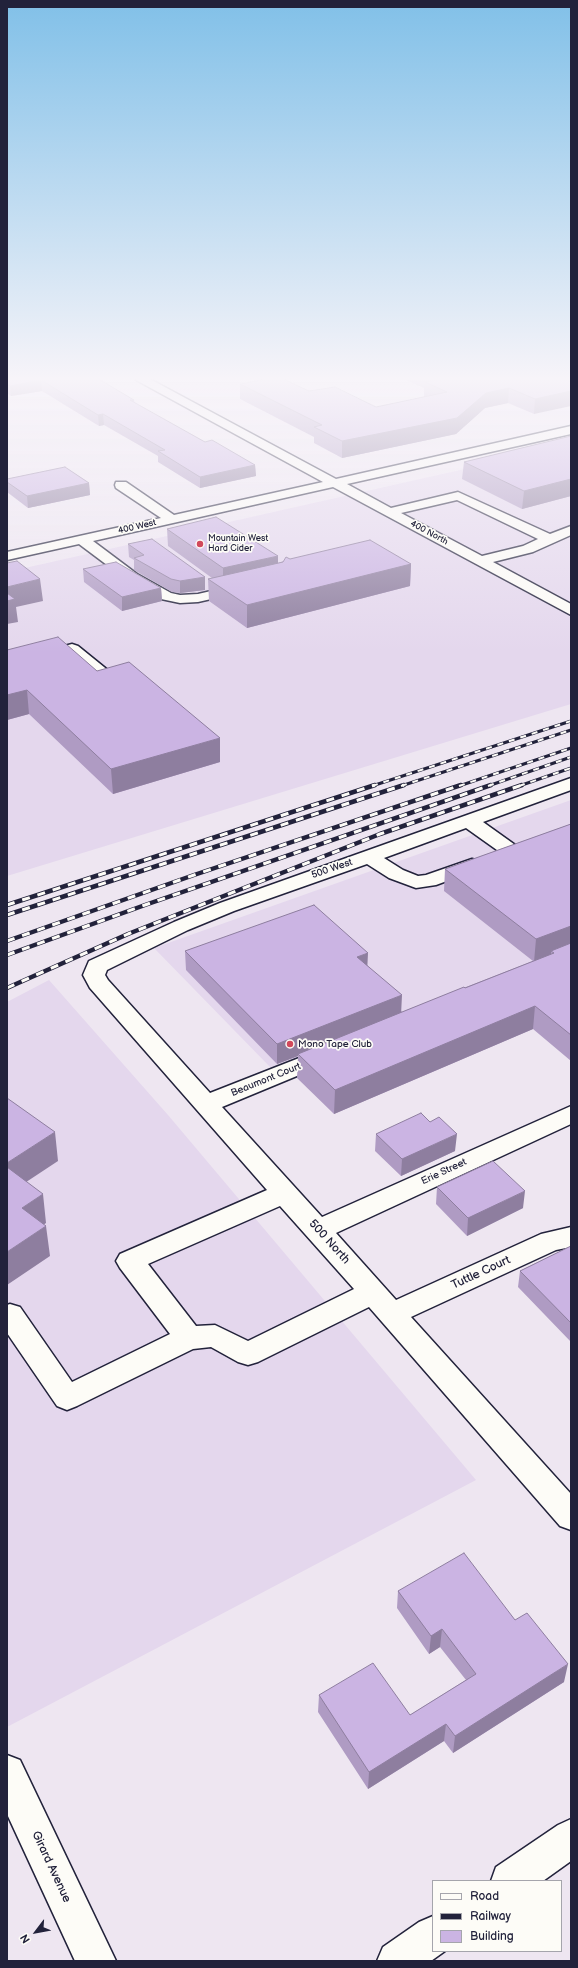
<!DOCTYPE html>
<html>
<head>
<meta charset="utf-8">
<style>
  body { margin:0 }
  #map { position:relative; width:578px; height:1968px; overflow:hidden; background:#eee6f1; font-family:"Balsamiq Sans",sans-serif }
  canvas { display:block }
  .frame { position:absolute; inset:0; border:8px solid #22223b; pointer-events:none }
  .legend { position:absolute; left:432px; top:1880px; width:130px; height:72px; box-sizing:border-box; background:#fdfcf7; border:1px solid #a5a5ac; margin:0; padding:5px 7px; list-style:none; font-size:12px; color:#22223b }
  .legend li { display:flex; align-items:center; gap:8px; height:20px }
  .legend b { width:20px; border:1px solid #a5a5ac }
  .north { position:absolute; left:16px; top:1912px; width:40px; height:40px; -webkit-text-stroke:3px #fdfcf7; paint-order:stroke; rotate:238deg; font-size:11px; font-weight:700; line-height:16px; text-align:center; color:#22223b }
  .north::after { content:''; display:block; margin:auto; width:14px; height:18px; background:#22223b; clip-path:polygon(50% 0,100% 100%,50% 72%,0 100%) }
</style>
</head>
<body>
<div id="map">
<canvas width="578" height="1968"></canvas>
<div class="frame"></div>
<ul class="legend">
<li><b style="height:5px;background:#fdfcf7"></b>Road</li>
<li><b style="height:5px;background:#22223b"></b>Railway</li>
<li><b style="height:11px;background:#cbb4e3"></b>Building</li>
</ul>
<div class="north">N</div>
</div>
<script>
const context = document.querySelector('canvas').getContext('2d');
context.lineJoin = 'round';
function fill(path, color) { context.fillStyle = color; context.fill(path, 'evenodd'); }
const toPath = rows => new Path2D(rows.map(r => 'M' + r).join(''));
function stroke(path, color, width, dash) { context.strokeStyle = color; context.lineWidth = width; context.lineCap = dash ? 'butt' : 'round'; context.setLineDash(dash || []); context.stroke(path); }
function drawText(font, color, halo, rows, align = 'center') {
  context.font = font + ' "Balsamiq Sans",sans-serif'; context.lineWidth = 3.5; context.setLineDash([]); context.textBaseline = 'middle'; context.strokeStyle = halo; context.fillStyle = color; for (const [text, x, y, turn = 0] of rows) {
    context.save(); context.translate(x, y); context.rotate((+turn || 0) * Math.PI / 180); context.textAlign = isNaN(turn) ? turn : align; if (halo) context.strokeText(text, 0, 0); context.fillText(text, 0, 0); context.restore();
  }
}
fill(toPath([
  [571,445,571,704,7,876,7,572],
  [571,800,571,948,271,1068,154,948],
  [49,980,168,1115,476,1480,7,1727,7,1002]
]), '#e4d7ed');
const minor = toPath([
  [135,378,148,378,336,479,571,426,571,434,347,484,391,508,458,492,550,534,571,526,571,535,533,552,493,562,571,604,571,615,333,487,93,541,137,574,171,593,180,595,198,594,237,585,242,586,244,589,242,592,198,602,180,603,161,599,127,580,79,544,7,560,7,552,161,518,116,488,115,485,116,482,126,482,174,515,323,482,136,380,135,378],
  [457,500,538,539,523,546,482,556,401,513,457,500],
  [72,644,78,646,120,680,122,684,120,688,114,689,108,688,69,655,7,671,7,661,72,644],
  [571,778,571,790,483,822,518,847,521,851,518,855,511,857,504,855,466,828,384,858,403,870,418,876,426,875,472,859,479,861,482,865,479,869,436,885,416,888,389,878,367,864,234,911,188,930,107,970,105,975,108,980,210,1093,317,1051,325,1049,333,1051,337,1056,333,1061,222,1107,322,1217,571,1106,571,1124,336,1233,396,1300,541,1234,571,1227,571,1247,556,1250,411,1317,571,1494,571,1530,560,1526,369,1307,258,1362,248,1365,238,1362,211,1347,193,1349,77,1406,67,1410,57,1406,7,1333,7,1305,10,1304,20,1307,72,1382,170,1334,120,1268,116,1261,120,1254,267,1190,90,988,83,975,89,961,174,922,220,903,571,778],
  [280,1206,354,1289,248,1341,215,1325,196,1326,148,1264,280,1206],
  [7,1755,20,1760,116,1961,75,1961,7,1814,7,1755],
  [571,1819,571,1861,543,1881,491,1881,496,1867,558,1825,571,1819],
  [433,1916,433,1951,445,1951,431,1961,377,1961,383,1947,419,1922,433,1916]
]);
stroke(minor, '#22223b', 3);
fill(minor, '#fdfcf7');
const railFar1 = toPath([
  [372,786,571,721],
  [401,786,571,730],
  [459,786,571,748],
  [488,786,571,757],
  [519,786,571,768]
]);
const rail = toPath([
  [7,905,375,785],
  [7,915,404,785],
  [7,941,194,875,461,785],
  [7,955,145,905,491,785],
  [7,988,128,934,380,834,522,785]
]);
stroke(railFar1, '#22223b', 3);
stroke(rail, '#22223b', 4.5);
stroke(railFar1, '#fdfcf7', 2, [6]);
stroke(rail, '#fdfcf7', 3, [8]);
fill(toPath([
  [7,378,97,378,134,400,135,403,205,442,255,465,256,476,200,488,158,462,158,456,104,425,99,426,42,391,11,396,7,393],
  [401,378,571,378,534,414,508,403,485,408,456,434,342,458,314,443,314,437,240,399,240,384,309,391,376,407,424,397,424,388],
  [571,436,571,496,522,509,462,479,464,462],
  [7,479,89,483,90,495,28,508,7,492],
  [167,529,278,563,290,559,411,564,410,586,247,628,209,601,208,579,212,578,168,546],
  [128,544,205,577,205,590,180,593,172,592,134,570,134,560,129,557],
  [83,569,161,588,162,601,122,611,84,582],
  [7,650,97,671,220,762,113,794,29,714,7,720],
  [571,824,571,1061,533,1029,334,1114,297,1078,298,1056,277,1064,186,970,185,951,367,965,402,1012,533,961,444,891,445,869],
  [376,1134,455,1151,401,1176,375,1151],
  [437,1187,523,1208,467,1236,436,1204],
  [571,1246,571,1342,518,1287,520,1271],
  [398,1591,515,1620,564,1682,453,1753,444,1741,368,1789,318,1712,319,1695,410,1715,466,1680,440,1647,429,1654,397,1608]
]), '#af9bc3');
fill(toPath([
  [563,378,571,378,571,406,534,414,535,399],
  [41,380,42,391,11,396,10,386],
  [509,388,508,403,485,408,456,434,342,458,342,441,486,393],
  [103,414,104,425,99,426,98,415],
  [255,465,256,476,200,488,200,477],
  [571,479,571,496,522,509,524,491],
  [89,483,90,495,28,508,27,496],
  [278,556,278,574,223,586,223,568],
  [411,564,410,586,247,628,247,605],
  [205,577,205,590,180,593,180,581],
  [40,579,43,601,16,607,18,622,7,624,7,587],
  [161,588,162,601,122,611,122,597],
  [27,690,29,714,7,720,7,695],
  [220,738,220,762,113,794,111,769],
  [571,926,571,943,551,951,551,955,534,962,536,939],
  [368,953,367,973,357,957],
  [402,995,401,1015,298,1054,298,1056,277,1064,277,1044],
  [535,1006,533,1029,334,1114,335,1090],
  [55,1132,58,1161,8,1194,7,1188,7,1163],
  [457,1134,455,1151,401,1176,402,1159],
  [525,1191,523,1208,467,1236,468,1218],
  [43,1194,46,1223,26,1237,22,1208],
  [46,1226,50,1256,7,1285,7,1252],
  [442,1629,440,1647,429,1654,431,1636],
  [568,1664,564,1682,453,1753,455,1736],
  [446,1724,444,1741,368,1789,369,1772]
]), '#8e7e9f');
const building = toPath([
  [7,378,97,378,134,400,130,400,205,442,212,440,255,465,200,477,158,451,165,450,103,414,98,415,41,380,10,386,7,384,7,378],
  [272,378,281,378,309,391,335,387,376,407,447,392,425,382,440,379,437,378,565,378,563,378,571,382,571,391,535,399,509,388,486,393,457,418,342,441,314,427,322,425,240,384,272,378],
  [571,436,571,479,524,491,464,462,571,436],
  [65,467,89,483,27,496,7,482,7,479,65,467],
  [216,517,278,556,223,568,167,529,216,517],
  [152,539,205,577,180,581,171,579,134,558,144,555,128,544,152,539],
  [370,540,411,564,247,605,208,579,283,562,286,557,290,559,370,540],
  [17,561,40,579,7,587,7,563,17,561],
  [116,562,161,588,122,597,83,569,116,562],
  [7,593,15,599,7,601,7,593],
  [58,637,97,671,129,662,220,738,111,769,27,690,7,695,7,650,58,637],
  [571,824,571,926,536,939,445,869,571,824],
  [314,905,368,953,357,957,402,995,277,1044,185,951,314,905],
  [571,943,571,1035,535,1006,335,1090,298,1054,464,987,465,988,554,953,551,951,571,943],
  [7,1098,55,1132,7,1163,7,1098],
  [421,1113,430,1122,439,1117,457,1134,402,1159,376,1134,421,1113],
  [493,1161,525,1191,468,1218,437,1187,493,1161],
  [7,1167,43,1194,22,1208,46,1226,7,1252,7,1167],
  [571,1246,571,1323,520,1271,571,1246],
  [464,1553,515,1620,527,1613,568,1664,455,1736,446,1724,369,1772,319,1695,373,1663,410,1715,476,1674,442,1629,431,1636,398,1591,464,1553]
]);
fill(building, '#cbb4e3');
stroke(building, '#8e7e9f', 1);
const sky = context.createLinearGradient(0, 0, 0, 653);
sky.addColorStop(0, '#81c0e8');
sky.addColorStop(0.58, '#f7f4f9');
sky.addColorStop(1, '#f7f4f900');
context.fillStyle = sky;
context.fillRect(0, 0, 578, 653);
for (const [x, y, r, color] of [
  [200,544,4,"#d1495b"],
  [290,1044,4,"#d1495b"]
]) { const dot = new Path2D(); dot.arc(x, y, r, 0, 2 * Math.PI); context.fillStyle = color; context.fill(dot); stroke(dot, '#fdfcf7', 1.5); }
drawText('9px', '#22223b', '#fdfcf7', [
  ["400 West",137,527,-13],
  ["400 North",429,533,28]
]);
drawText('9px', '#22223b', '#fdfcf7', [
  ["Mountain West",208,539],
  ["Hard Cider",208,549]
], 'left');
drawText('10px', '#22223b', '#fdfcf7', [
  ["500 West",332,869,-19],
  ["Beaumont Court",266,1080,-22],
  ["Erie Street",444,1172,-25]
]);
drawText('10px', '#22223b', '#fdfcf7', [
  ["Mono Tape Club",298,1044]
], 'left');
drawText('12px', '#22223b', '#fdfcf7', [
  ["500 North",329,1242,48],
  ["Tuttle Court",481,1273,-25],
  ["Girard Avenue",51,1867,65]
]);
</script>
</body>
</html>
